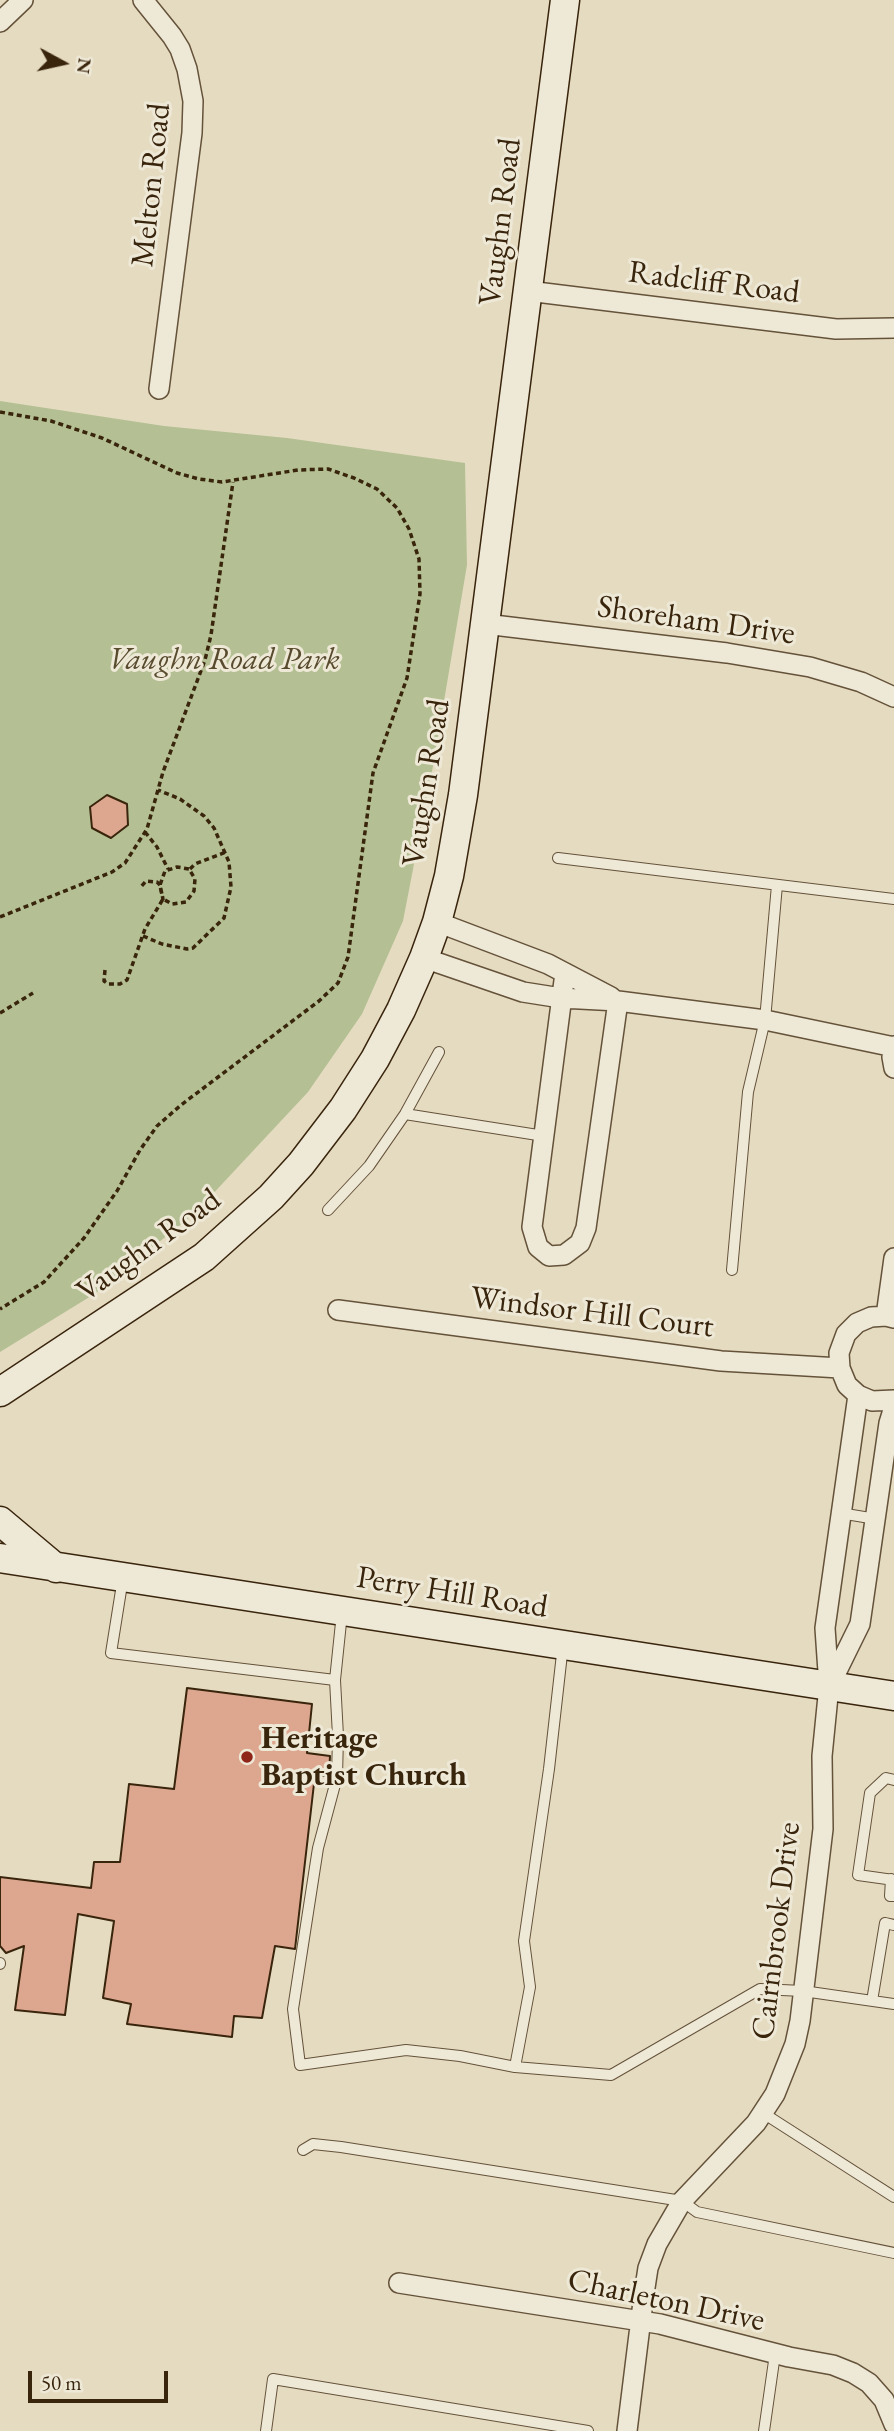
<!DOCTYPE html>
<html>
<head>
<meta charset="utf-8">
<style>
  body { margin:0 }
  #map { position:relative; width:894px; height:2431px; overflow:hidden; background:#e5dbc1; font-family:"EB Garamond",serif }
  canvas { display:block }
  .north { position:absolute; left:28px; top:28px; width:70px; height:70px; -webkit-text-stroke:5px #eee8d7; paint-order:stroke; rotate:98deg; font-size:19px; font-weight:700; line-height:28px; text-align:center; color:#39240c }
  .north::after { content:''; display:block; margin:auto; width:24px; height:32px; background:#39240c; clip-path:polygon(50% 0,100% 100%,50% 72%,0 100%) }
  .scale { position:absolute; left:28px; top:2371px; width:140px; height:32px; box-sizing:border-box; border:4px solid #39240c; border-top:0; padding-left:9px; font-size:21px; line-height:24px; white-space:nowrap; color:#39240c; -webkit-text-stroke:5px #eee8d7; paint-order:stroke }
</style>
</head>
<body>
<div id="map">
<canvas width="894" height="2431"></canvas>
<div class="north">N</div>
<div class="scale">50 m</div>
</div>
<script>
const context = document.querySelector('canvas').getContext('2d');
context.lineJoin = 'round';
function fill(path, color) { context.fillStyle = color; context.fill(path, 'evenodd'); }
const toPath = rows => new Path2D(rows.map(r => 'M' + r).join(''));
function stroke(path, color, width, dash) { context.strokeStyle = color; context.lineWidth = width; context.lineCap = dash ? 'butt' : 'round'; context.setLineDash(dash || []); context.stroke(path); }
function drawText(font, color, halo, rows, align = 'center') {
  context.font = font + ' "EB Garamond",serif'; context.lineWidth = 6; context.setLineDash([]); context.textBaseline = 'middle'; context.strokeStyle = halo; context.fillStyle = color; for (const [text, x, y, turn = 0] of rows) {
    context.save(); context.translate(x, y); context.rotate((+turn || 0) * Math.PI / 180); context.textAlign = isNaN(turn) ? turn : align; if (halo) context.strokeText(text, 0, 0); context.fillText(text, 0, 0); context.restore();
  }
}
fill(toPath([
  [0,401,164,426,287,438,465,463,467,565,433,766,403,921,362,1014,308,1092,195,1213,96,1293,0,1352]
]), '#b4c093');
const building = toPath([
  [107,795,127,804,128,825,111,838,92,828,90,807,107,795],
  [187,1688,312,1704,307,1753,330,1756,329,1776,315,1775,295,1949,275,1946,262,2018,234,2016,232,2037,127,2024,131,2004,103,1998,114,1921,78,1914,65,2015,15,2010,24,1946,6,1953,0,1946,0,1877,91,1888,94,1862,120,1862,129,1784,174,1789,187,1688]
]);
fill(building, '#dca68f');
stroke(building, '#39240c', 2);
const lane = toPath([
  [558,858,894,899],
  [405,1114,544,1136],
  [328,1210,369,1166,405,1114,439,1052],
  [732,1270,748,1092,765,1020,777,885],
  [840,1513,876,1519],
  [123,1578,111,1653,335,1680],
  [342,1613,335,1680,338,1736,337,1777,318,1848,293,2009,300,2065,406,2050,460,2056,515,2067],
  [563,1645,549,1769,524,1941,530,1987,515,2067,611,2075,760,1989,803,1991,894,2004],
  [894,1780,886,1778,870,1793,858,1875,894,1880],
  [891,1879,890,1896,894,1896],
  [0,1963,0,1964],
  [872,2001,885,1923,894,1925],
  [763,2113,894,2197],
  [303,2150,313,2144,341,2147,682,2201,697,2212,894,2253],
  [266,2431,273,2379,588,2431],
  [764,2431,775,2354]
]);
const street = toPath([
  [143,0,172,36,180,49,187,69,193,101,192,133,159,389],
  [0,22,23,0],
  [528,291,836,329,894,328],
  [485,624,727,653,810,667,861,682,894,697],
  [437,922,548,964,611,997],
  [424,958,523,992,561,998,618,1001,765,1020,894,1047],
  [565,973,532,1227,538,1247,549,1256,564,1255,580,1243,586,1228,618,1001],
  [894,1046,892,1057,894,1068],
  [338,1310,721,1361,840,1368],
  [886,1316,894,1258],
  [894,1318,886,1316,871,1317,857,1323,846,1334,839,1353,840,1368,847,1385,858,1395,872,1401,894,1400],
  [830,1685,860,1624,889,1423,894,1407],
  [399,2283,660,2324,789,2357,833,2365,853,2373,869,2383,884,2400,894,2424],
  [627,2431,644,2294,648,2268,657,2244,682,2201,756,2123,775,2094,795,2044,800,2021,823,1829,822,1756,829,1686,825,1628,858,1395]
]);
const secondary = toPath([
  [0,1392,204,1257,271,1197,301,1164,343,1109,375,1059,401,1010,424,958,437,922,449,876,463,795,565,0],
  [0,1521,56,1568],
  [0,1558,894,1696]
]);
stroke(lane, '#645239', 12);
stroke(street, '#645239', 22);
stroke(secondary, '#39240c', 31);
stroke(toPath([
  [0,412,51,421,102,438,177,473,199,479,222,482,298,470,328,469,354,478,377,489,397,508,409,529,419,559,420,594,407,678,373,773,348,957,338,983,319,1001,181,1105,157,1126,140,1150,117,1191,84,1238,44,1282,0,1309],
  [145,832,157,847,168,869],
  [190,869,195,864,226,852],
  [0,917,112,872,125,863,147,829,163,772,205,660,211,635,233,482],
  [143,936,162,944,187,949,193,948,224,918,231,887,229,862,214,828,204,816,180,799,158,790],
  [105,970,104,981,108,984,120,984,127,980,145,929,163,899,172,904,186,902,194,891,195,879,189,869,177,867,165,871,160,885,161,891,163,899,160,885,157,882,146,881,140,888],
  [0,1013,33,993]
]), '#39240c', 3.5, [5, 3.5]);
stroke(lane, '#eee8d7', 10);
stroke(street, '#eee8d7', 19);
stroke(secondary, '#eee8d7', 28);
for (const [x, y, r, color] of [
  [247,1757,7,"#8f2418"]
]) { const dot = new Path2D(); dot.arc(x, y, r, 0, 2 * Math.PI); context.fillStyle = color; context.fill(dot); stroke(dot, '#eee8d7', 2.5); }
drawText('32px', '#39240c', '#eee8d7', [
  ["Melton Road",152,185,-84],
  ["Vaughn Road",501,222,-83],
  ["Radcliff Road",714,283,7],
  ["Shoreham Drive",696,621,8],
  ["Vaughn Road",427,783,-81],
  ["Vaughn Road",149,1246,-36],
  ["Windsor Hill Court",592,1313,7],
  ["Perry Hill Road",452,1593,9],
  ["Cairnbrook Drive",777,1931,-83],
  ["Charleton Drive",666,2301,12]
]);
drawText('italic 32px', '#584b2e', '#eee8d7', [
  ["Vaughn Road Park",224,660]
]);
drawText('bold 32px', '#39240c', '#eee8d7', [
  ["Heritage",261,1739],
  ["Baptist Church",261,1776]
], 'left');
</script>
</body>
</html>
